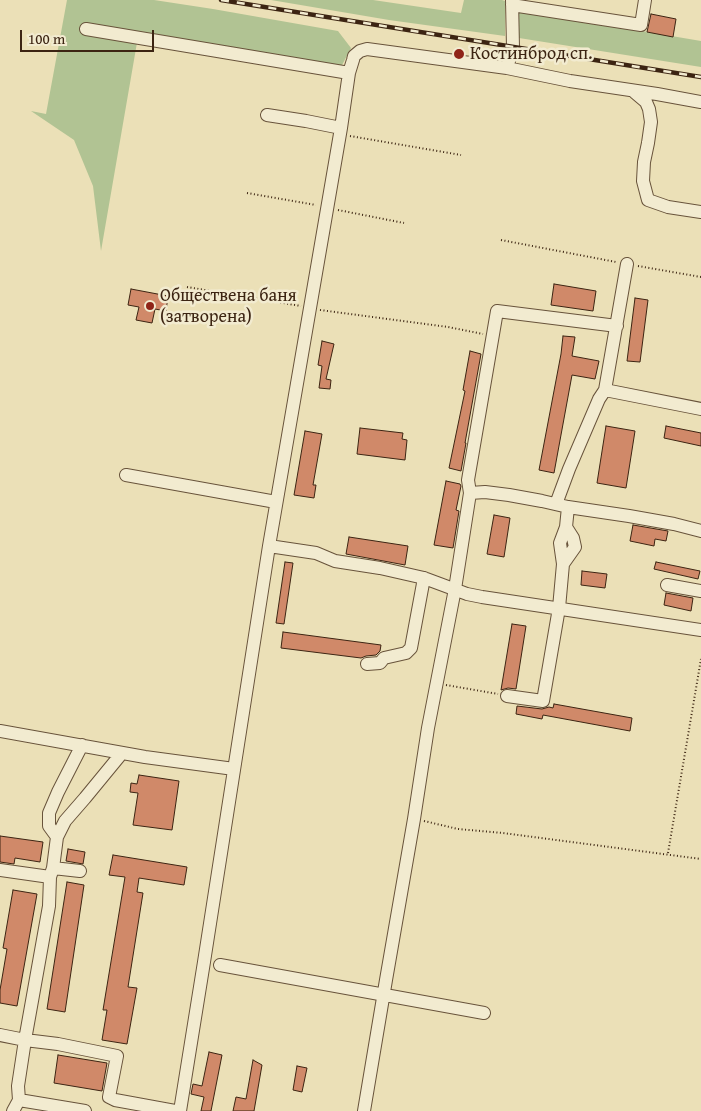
<!DOCTYPE html>
<html>
<head>
<meta charset="utf-8">
<style>
  body { margin:0 }
  #map { position:relative; width:701px; height:1111px; overflow:hidden; background:#ebe0b7; font-family:"Gentium Book Plus",serif }
  canvas { display:block }
  .scale { position:absolute; left:20px; top:30px; width:134px; height:22px; box-sizing:border-box; border:2px solid #3c2412; border-top:0; padding-left:6px; font-size:15px; line-height:18px; white-space:nowrap; color:#3c2412; -webkit-text-stroke:4px #f2ebd0; paint-order:stroke }
</style>
</head>
<body>
<div id="map">
<canvas width="701" height="1111"></canvas>
<div class="scale">100 m</div>
</div>
<script>
const context = document.querySelector('canvas').getContext('2d');
context.lineJoin = 'round';
function fill(path, color) { context.fillStyle = color; context.fill(path, 'evenodd'); }
const toPath = rows => new Path2D(rows.map(r => 'M' + r).join(''));
function stroke(path, color, width, dash) { context.strokeStyle = color; context.lineWidth = width; context.lineCap = dash ? 'butt' : 'round'; context.setLineDash(dash || []); context.stroke(path); }
function drawText(font, color, halo, rows, align = 'center') {
  context.font = font + ' "Gentium Book Plus",serif'; context.lineWidth = 5; context.setLineDash([]); context.textBaseline = 'middle'; context.strokeStyle = halo; context.fillStyle = color; for (const [text, x, y, turn = 0] of rows) {
    context.save(); context.translate(x, y); context.rotate((+turn || 0) * Math.PI / 180); context.textAlign = isNaN(turn) ? turn : align; if (halo) context.strokeText(text, 0, 0); context.fillText(text, 0, 0); context.restore();
  }
}
fill(toPath([
  [67,0,154,0,213,9,338,31,351,48,341,67,139,31,101,251,93,186,74,140,31,111,46,114],
  [271,0,373,0,461,13,464,0,502,0,505,1,505,36,389,20],
  [518,10,701,41,701,67,519,38]
]), '#b1c393');
const building = toPath([
  [651,14,676,19,673,37,647,32,651,14],
  [554,284,596,291,593,311,551,305,554,284],
  [131,289,168,296,166,311,155,309,152,323,136,320,139,307,128,305,131,289],
  [635,298,648,300,640,362,627,361,635,298],
  [563,336,575,337,572,356,599,361,595,379,572,375,554,473,539,470,561,354,563,336],
  [322,341,334,344,326,379,331,380,330,389,319,388,322,366,318,365,322,341],
  [470,351,481,354,465,443,466,443,461,471,449,468,465,391,463,390,470,351],
  [606,426,635,431,626,488,597,483,606,426],
  [666,426,701,433,701,446,664,438,666,426],
  [360,428,403,433,402,439,407,440,405,460,357,454,360,428],
  [305,431,322,434,313,485,316,485,314,498,294,495,305,431],
  [446,481,460,484,461,486,456,510,459,511,453,548,434,545,446,481],
  [494,515,510,518,504,557,487,554,494,515],
  [633,525,668,531,666,541,655,539,654,546,630,541,633,525],
  [349,537,408,546,405,565,346,554,349,537],
  [285,562,293,563,284,624,276,623,285,562],
  [656,562,700,571,698,579,654,569,656,562],
  [582,571,607,574,605,588,581,585,582,571],
  [666,593,693,598,691,611,664,605,666,593],
  [512,624,526,626,516,689,508,688,501,690,512,624],
  [283,632,381,645,380,651,376,655,366,656,361,658,281,648,283,632],
  [554,704,632,718,630,731,543,715,542,719,516,714,517,706,542,709,549,707,553,708,554,704],
  [139,775,179,781,172,830,133,825,138,793,130,792,131,783,137,784,139,775],
  [0,836,43,842,40,862,15,858,14,864,0,862,0,836],
  [68,849,85,852,83,864,66,861,68,849],
  [113,855,187,867,184,885,139,878,137,892,143,893,128,987,137,988,127,1044,102,1040,107,1010,103,1010,125,877,109,875,113,855],
  [67,882,84,885,65,1012,47,1009,67,882],
  [13,890,37,894,17,1006,0,1003,0,990,7,949,3,948,13,890],
  [209,1052,222,1055,211,1111,201,1111,204,1097,191,1094,193,1084,202,1086,209,1052],
  [58,1055,107,1063,102,1091,54,1083,58,1055],
  [253,1060,262,1065,254,1111,233,1111,236,1097,246,1099,253,1060],
  [297,1066,307,1068,302,1092,293,1090,297,1066]
]);
fill(building, '#d08969');
stroke(building, '#3c2412', 1);
const minor = toPath([
  [512,5,641,25,645,0],
  [86,29,349,73],
  [507,68,570,81,657,94,701,102],
  [633,91,646,102,649,109,651,122,648,143,644,162,643,181,648,200,668,207,701,212],
  [267,115,306,121,341,128],
  [605,390,701,409],
  [126,475,276,502],
  [470,493,485,492,509,495,542,501,568,507,629,516,674,524,701,531],
  [556,504,569,469,599,399,605,390,627,264],
  [269,546,316,553,335,561,380,568,424,578,467,594,482,597,701,630],
  [563,564,575,547,573,538,566,527],
  [667,585,701,591],
  [367,664,380,663,384,658,406,653,411,648,424,578],
  [507,696,543,701,559,608,563,564,560,543,566,527,568,507],
  [0,731,145,757,234,769],
  [57,837,49,826,49,813,58,792,82,745],
  [53,868,80,871],
  [0,870,50,877],
  [220,965,484,1013],
  [0,1035,25,1040,49,906,50,877,53,868,57,837,65,821,85,798,122,753],
  [19,1100,18,1086,25,1040,58,1044,117,1056,109,1097,115,1100,175,1111],
  [13,1111,19,1100,85,1111],
  [180,1111,204,962,269,546,341,128,349,73,353,60,354,56,360,51,367,49,507,68,513,47,512,0],
  [364,1111,386,980,414,819,428,728,455,589,470,493,468,480,497,311,617,326]
]);
stroke(minor, '#68533b', 14);
stroke(toPath([
  [350,136,461,155],
  [247,193,316,205],
  [338,210,404,223],
  [501,240,616,262],
  [638,266,701,277],
  [187,287,301,306],
  [320,310,448,327,483,334],
  [446,685,498,694],
  [424,821,458,829,503,833,701,859],
  [668,853,701,659]
]), '#3c2412', 2, [1, 2.5]);
stroke(minor, '#f2ebd0', 12);
const rail = toPath([
  [221,0,701,77]
]);
stroke(rail, '#3c2412', 4.5);
stroke(rail, '#f2ebd0', 2.5, [8]);
for (const [x, y, r, color] of [
  [459,54,6,"#8f2418"],
  [150,306,5,"#8f2418"]
]) { const dot = new Path2D(); dot.arc(x, y, r, 0, 2 * Math.PI); context.fillStyle = color; context.fill(dot); stroke(dot, '#f2ebd0', 2); }
drawText('18px', '#3c2412', '#f2ebd0', [
  ["Костинброд сп.",470,54],
  ["Обществена баня",160,296],
  ["(затворена)",160,317]
], 'left');
</script>
</body>
</html>
